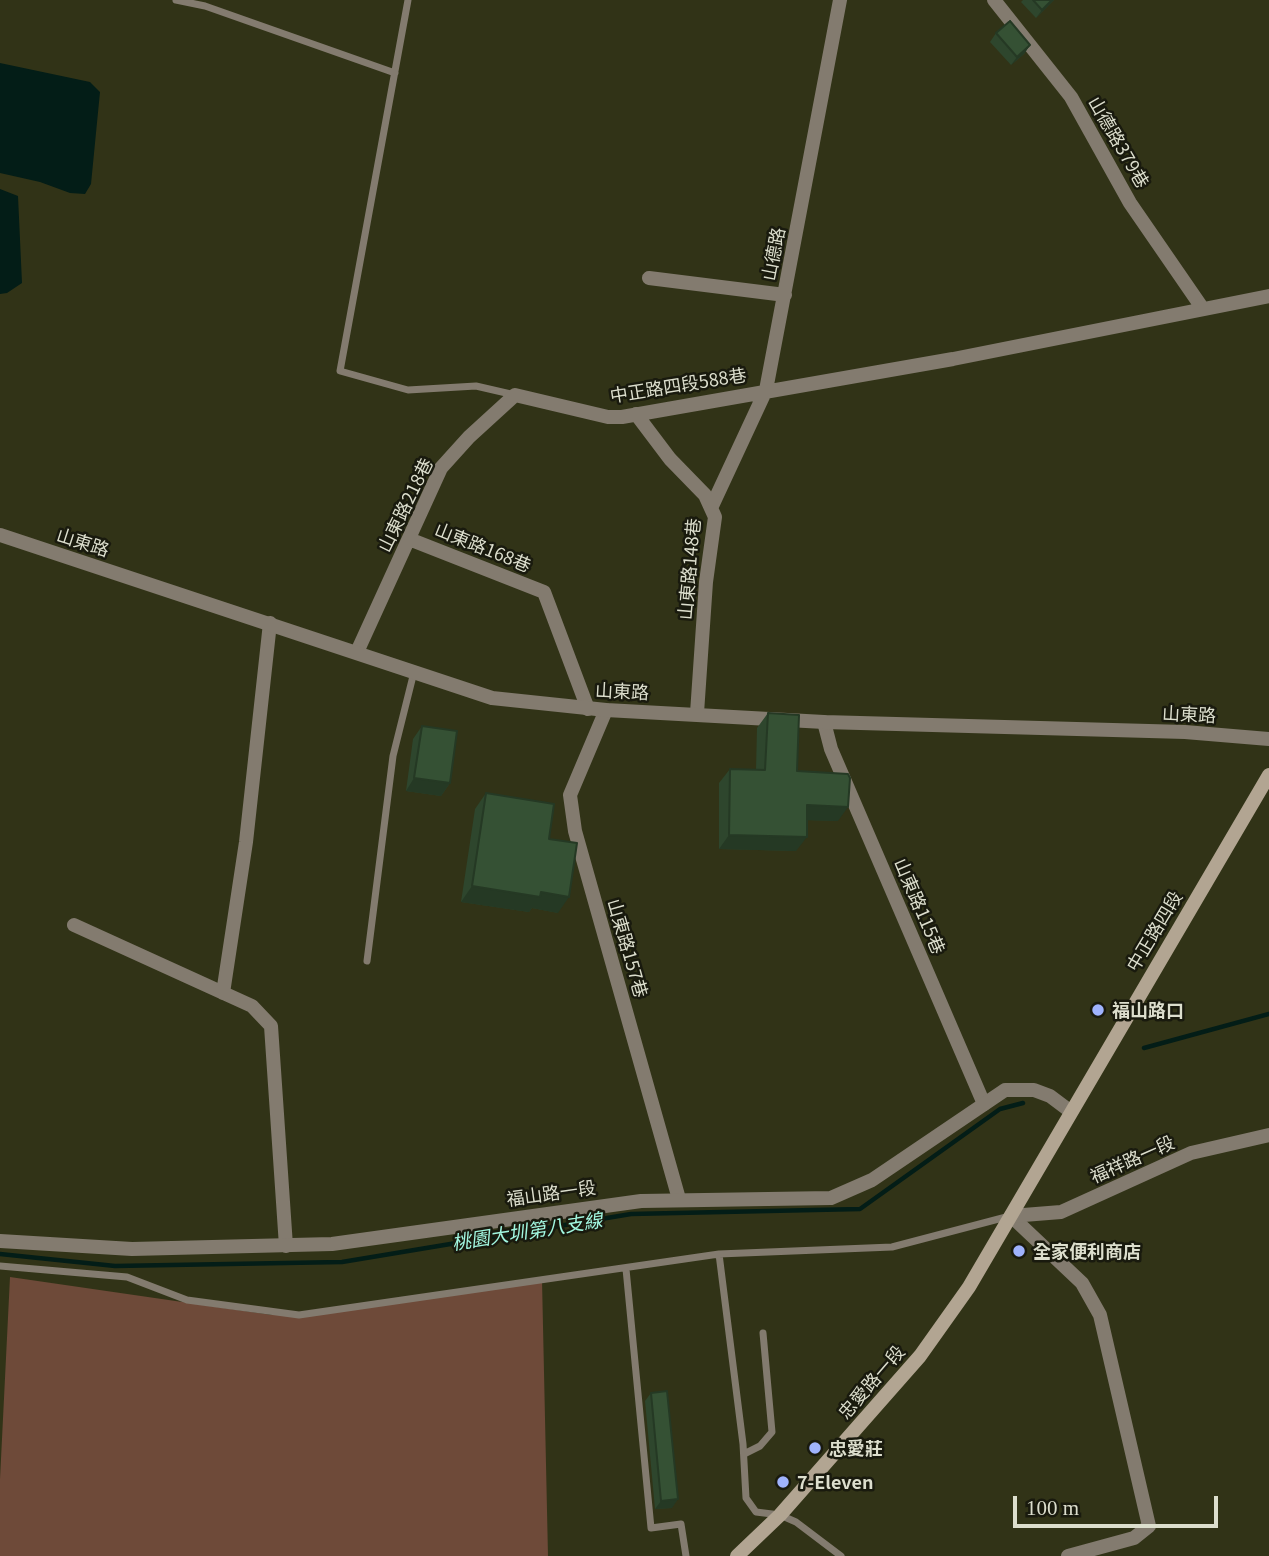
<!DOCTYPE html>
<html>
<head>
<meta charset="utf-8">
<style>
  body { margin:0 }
  #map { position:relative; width:1269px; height:1556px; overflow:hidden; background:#313317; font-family:Georgia,serif }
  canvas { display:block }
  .scale { position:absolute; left:1013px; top:1496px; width:205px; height:32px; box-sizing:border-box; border:4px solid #dcdecd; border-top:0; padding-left:9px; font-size:21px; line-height:24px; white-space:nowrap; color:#dcdecd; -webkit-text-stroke:5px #191a0e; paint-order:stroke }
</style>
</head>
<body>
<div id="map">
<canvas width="1269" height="1556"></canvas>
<div class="scale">100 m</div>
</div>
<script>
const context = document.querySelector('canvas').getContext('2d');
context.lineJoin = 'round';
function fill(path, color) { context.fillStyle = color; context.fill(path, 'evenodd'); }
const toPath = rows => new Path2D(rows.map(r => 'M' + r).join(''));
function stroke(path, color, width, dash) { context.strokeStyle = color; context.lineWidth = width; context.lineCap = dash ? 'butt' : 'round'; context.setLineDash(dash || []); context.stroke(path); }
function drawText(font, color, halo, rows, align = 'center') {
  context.font = font + ' Georgia,"Noto Sans TC",serif'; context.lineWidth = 5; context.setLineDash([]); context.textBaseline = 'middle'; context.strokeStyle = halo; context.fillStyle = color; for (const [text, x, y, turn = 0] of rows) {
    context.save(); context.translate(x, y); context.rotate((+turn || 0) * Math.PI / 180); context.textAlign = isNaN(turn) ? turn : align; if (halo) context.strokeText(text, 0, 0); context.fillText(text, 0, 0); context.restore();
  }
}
fill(toPath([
  [10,1277,272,1315,309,1315,542,1280,548,1556,0,1556,0,1479]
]), '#6e4a39');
fill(toPath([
  [0,63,90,82,100,92,91,184,85,194,70,193,40,182,0,173],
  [0,189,18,196,22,283,7,293,0,294]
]), '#031d17');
stroke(toPath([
  [1144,1048,1269,1014],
  [0,1254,115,1266,342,1262,631,1214,860,1209,1000,1109,1023,1103]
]), '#031d17', 4.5);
stroke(toPath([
  [176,0,205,6,395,73],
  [408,0,340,371,408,390,476,386,515,395],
  [367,961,393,756,414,672],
  [719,1254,743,1444,746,1498,756,1512,780,1515,796,1522,841,1556],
  [0,1266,127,1277,187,1300,299,1315,719,1254,892,1247,1010,1216],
  [626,1269,651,1528,681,1524,686,1556],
  [744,1454,760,1446,772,1432,763,1333]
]), '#837b6f', 7);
stroke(toPath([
  [994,0,1071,97,1130,203,1203,309],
  [649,278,785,295],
  [636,414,670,459,705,495,715,517,706,582,697,713],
  [712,506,766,390,840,0],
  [409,539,544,592,588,709],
  [357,652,441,468,469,437,515,395,608,417,622,417,953,359,1269,296],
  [606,710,570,795,575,831,679,1199],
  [824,722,831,749,984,1104],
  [74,925,252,1006,271,1026,286,1246],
  [223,993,246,842,270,623],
  [1011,1216,1082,1283,1100,1315,1149,1526,1134,1538,1068,1556]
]), '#837b6f', 14);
stroke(toPath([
  [0,535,492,698,606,710,824,722,1185,732,1269,739],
  [1011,1216,1061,1212,1191,1153,1269,1135],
  [0,1241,132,1249,332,1244,641,1201,831,1198,872,1180,1005,1090,1034,1090,1050,1096,1070,1111]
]), '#837b6f', 14);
stroke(toPath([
  [737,1556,780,1515,920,1356,969,1287,1269,775]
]), '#b2a592', 14);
fill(toPath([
  [1023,0,1054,0,1036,18,1021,2],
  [996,33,1030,45,1024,54,1011,65,990,42],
  [768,713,797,771,838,821,807,820,796,851,719,849,719,783,730,769,756,770,757,728],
  [422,726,450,783,441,796,406,791,413,739],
  [486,793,558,913,532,908,529,912,461,902,475,809],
  [651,1393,672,1508,655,1509,645,1401]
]), '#2e462d');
fill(toPath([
  [1052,0,1054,0,1036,18,1042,10],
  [1030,45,1024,54,1011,65,1017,57],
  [414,778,450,783,441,796,406,791],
  [807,805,848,807,838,821,797,820],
  [729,835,807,837,796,851,719,849],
  [472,886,541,892,569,897,558,913,532,908,529,912,461,902],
  [678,1499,672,1508,655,1509,661,1501]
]), '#253924');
const building = toPath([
  [1033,0,1052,0,1042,10,1033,0],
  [1010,21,1030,45,1017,57,996,33,1010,21],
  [768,713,799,715,797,771,848,774,850,778,848,807,807,805,807,837,729,835,730,769,765,770,768,713],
  [422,726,457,731,450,783,414,778,422,726],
  [486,793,554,804,549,839,577,843,569,897,541,892,540,897,472,886,486,793],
  [667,1391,678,1499,661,1501,651,1393,667,1391]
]);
fill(building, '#355134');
stroke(building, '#253924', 2);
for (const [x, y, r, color] of [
  [1098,1010,7,"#9fb3fd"],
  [1019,1251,7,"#9fb3fd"],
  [815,1448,7,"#9fb3fd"],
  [783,1482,7,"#9fb3fd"]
]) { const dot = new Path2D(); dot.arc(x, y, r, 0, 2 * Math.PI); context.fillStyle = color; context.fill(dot); stroke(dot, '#191a0e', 2.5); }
drawText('18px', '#dcdecd', '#191a0e', [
  ["山德路379巷",1119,142,60],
  ["山德路",773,254,-79],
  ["中正路四段588巷",678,385,-9],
  ["山東路218巷",405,505,-64],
  ["山東路",83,542,18],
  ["山東路168巷",483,547,22],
  ["山東路148巷",689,569,-85],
  ["山東路",622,691,3],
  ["山東路",1189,714,3],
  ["山東路115巷",920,906,67],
  ["中正路四段",1154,931,-59],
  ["山東路157巷",628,948,74],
  ["福祥路一段",1132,1159,-24],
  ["福山路一段",551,1193,-8],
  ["忠愛路一段",871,1382,-49]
]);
drawText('bold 18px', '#dcdecd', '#191a0e', [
  ["福山路口",1112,1010],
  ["全家便利商店",1033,1251],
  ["忠愛莊",829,1448],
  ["7-Eleven",797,1482]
], 'left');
drawText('italic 19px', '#a2f7e0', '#191a0e', [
  ["桃園大圳第八支線",527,1231,-9]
]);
</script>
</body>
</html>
